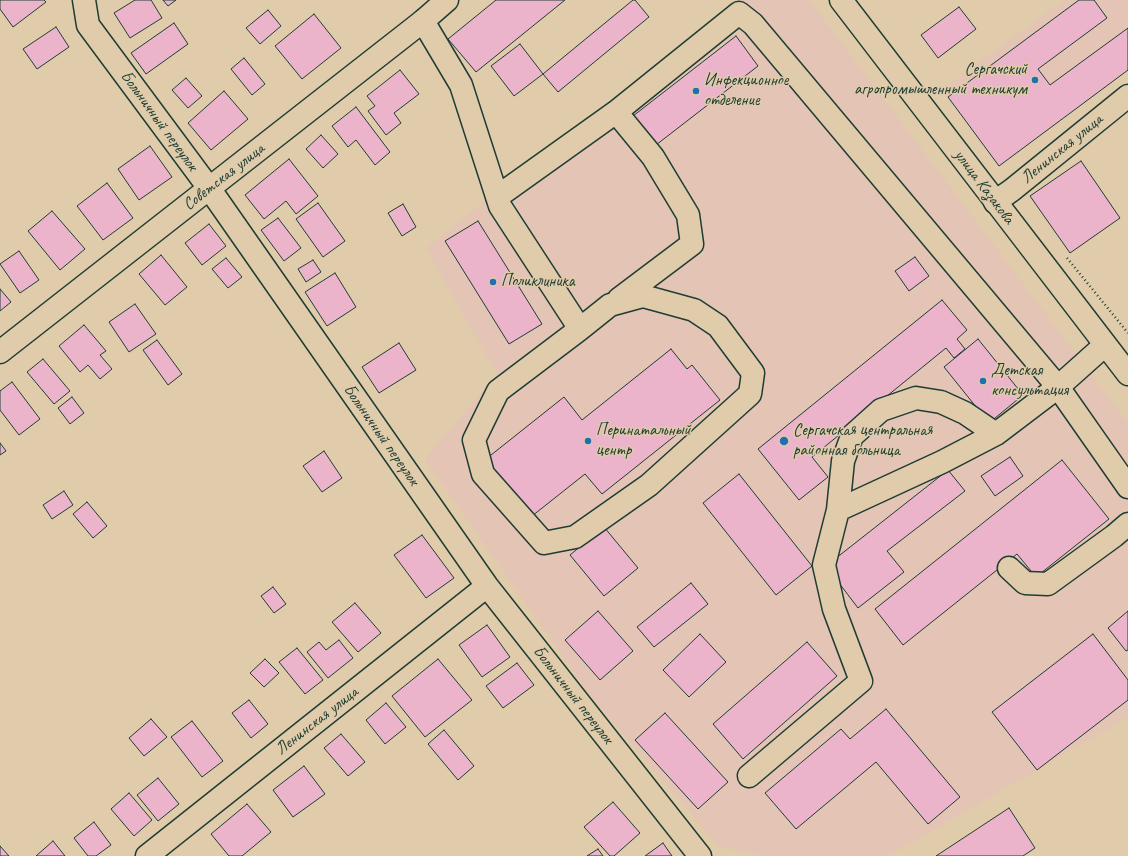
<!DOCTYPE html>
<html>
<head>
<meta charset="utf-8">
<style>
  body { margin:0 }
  canvas { display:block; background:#e0cbaa }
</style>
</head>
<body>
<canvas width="1128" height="856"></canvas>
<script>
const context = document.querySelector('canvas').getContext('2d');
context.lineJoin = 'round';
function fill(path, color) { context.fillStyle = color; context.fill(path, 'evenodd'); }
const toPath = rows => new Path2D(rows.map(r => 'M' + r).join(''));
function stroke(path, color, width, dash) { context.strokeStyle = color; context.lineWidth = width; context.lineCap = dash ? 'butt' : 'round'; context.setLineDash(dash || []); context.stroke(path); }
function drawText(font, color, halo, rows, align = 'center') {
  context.font = font + ' Caveat,sans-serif'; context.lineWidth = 3; context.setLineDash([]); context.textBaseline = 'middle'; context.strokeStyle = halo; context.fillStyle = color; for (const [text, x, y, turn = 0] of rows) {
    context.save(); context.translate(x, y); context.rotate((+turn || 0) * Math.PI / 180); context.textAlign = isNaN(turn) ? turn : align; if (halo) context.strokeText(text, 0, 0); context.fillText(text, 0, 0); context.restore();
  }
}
fill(toPath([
  [740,0,809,0,1128,423,1128,717,888,856,764,856,719,846,592,698,425,459,497,374,426,248],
  [1064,0,1128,0,1128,70,999,166,942,90]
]), '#e4c4b4');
const building = toPath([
  [0,0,44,0,46,2,13,27,0,9,0,0],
  [135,0,151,0,162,18,130,38,114,13,135,0],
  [163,0,176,0,168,6,163,0],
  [496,0,565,0,476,72,448,39,496,0],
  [633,0,635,0,649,17,558,92,543,74,633,0],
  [1079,0,1094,0,1107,18,1038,69,1050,85,1128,28,1128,70,999,166,948,97,1079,0],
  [959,7,976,29,938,58,921,35,959,7],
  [268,10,281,26,260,44,246,28,268,10],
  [314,14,341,48,302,79,275,46,314,14],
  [174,23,188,44,146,74,131,53,174,23],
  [56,27,69,47,37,69,23,49,56,27],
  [736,36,758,66,656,145,633,116,736,36],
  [520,44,543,74,514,96,491,66,520,44],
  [244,58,265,84,252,95,231,69,244,58],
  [400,70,419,94,394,113,401,123,386,135,368,111,375,106,367,96,400,70],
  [186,78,202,96,188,108,172,90,186,78],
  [224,91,248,119,211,150,188,123,224,91],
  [356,107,390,152,375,165,356,140,348,147,332,126,356,107],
  [321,135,338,154,323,168,306,149,321,135],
  [150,146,172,177,139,200,118,169,150,146],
  [289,159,318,196,296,214,286,201,264,219,245,195,289,159],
  [1081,161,1120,218,1070,253,1030,196,1081,161],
  [107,183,133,218,103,240,77,206,107,183],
  [318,203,345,241,323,257,296,219,318,203],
  [403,204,416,227,402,236,388,213,403,204],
  [52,211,85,249,60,270,28,231,52,211],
  [278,218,301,248,284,261,261,230,278,218],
  [478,221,542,324,509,344,445,241,478,221],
  [209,224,226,246,202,265,185,243,209,224],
  [19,251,39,280,20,293,0,264,19,251],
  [161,255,187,287,165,305,139,274,161,255],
  [915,257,929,276,909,291,895,271,915,257],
  [226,258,242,277,228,288,212,269,226,258],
  [313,260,321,272,306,282,298,269,313,260],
  [335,273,356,307,327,326,305,292,335,273],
  [0,289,11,302,0,311,0,289],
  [942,300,967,330,957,339,965,349,954,358,946,348,812,457,828,477,799,500,758,449,942,300],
  [135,304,156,334,129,352,109,322,135,304],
  [84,325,106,351,100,355,112,369,100,379,88,365,80,372,59,346,84,325],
  [978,339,1023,395,989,423,944,367,978,339],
  [157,340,182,374,168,385,143,350,157,340],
  [399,343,416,370,379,393,362,367,399,343],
  [671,349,687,369,692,365,720,400,602,494,585,474,527,520,481,463,564,397,582,420,671,349],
  [43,359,70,391,54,404,27,372,43,359],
  [12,382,40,419,19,435,0,410,0,391,12,382],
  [72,397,84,413,70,424,58,408,72,397],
  [0,443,6,451,0,455,0,443],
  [324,451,342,478,322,492,303,466,324,451],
  [1010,457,1023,476,995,496,981,476,1010,457],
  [1062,460,1109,519,1036,577,1017,554,903,645,875,609,1062,460],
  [948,470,965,491,887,551,904,572,858,608,826,566,948,470],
  [739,474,812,566,776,595,703,503,739,474],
  [64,491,73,505,52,519,43,505,64,491],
  [87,502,107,526,93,538,73,514,87,502],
  [604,527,638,568,604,596,570,555,604,527],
  [422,535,454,578,426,598,394,555,422,535],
  [691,583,708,604,654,647,637,627,691,583],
  [273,587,286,604,274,613,261,596,273,587],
  [355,603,381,633,358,652,332,622,355,603],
  [598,611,633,651,600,680,565,640,598,611],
  [1128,611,1128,650,1126,651,1108,628,1128,611],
  [487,625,510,657,482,677,459,645,487,625],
  [700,634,726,662,689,697,663,670,700,634],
  [1093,634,1128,680,1128,700,1037,770,992,712,1093,634],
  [339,640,353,658,328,678,307,652,319,642,326,650,339,640],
  [807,642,837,676,743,759,713,724,807,642],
  [297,648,323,680,305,694,279,662,297,648],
  [265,659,279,673,264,687,250,673,265,659],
  [438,659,472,700,425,737,392,696,438,659],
  [517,663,534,685,503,708,486,686,517,663],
  [249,700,268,724,251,738,232,713,249,700],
  [386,703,406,727,385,744,366,720,386,703],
  [886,709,960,797,928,824,876,762,796,829,765,793,841,729,850,739,886,709],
  [665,713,728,782,698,809,635,740,665,713],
  [151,719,167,737,144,756,129,738,151,719],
  [192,721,223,761,202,777,171,737,192,721],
  [444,730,474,766,458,780,428,744,444,730],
  [341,734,365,762,348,776,324,748,341,734],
  [304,766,325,794,293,817,273,790,304,766],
  [158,778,179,804,158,821,137,795,158,778],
  [129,793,152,820,134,836,111,809,129,793],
  [613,802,640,833,614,856,610,856,584,827,613,802],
  [247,804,271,832,242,856,229,856,211,834,247,804],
  [1009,808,1035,848,1023,856,936,856,1009,808],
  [94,822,111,845,96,856,88,856,74,838,94,822],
  [53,841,65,856,36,856,53,841],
  [663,843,672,856,645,856,663,843],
  [0,846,9,856,0,856,0,846],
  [598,849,603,856,587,856,598,849]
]);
fill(building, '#ecb4ca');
stroke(building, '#1f3d34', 1);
const minor = toPath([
  [84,0,88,25,209,188,487,586,700,856],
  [423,21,461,85,500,206,580,329,498,391,474,440,483,474,544,543,575,537,649,485,750,394,753,373,718,326,694,310,643,296,610,305,580,329],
  [616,112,739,13,753,24,1058,387,1105,345],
  [497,197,616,112,653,157,688,215,692,244,619,299],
  [995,202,1012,190,1128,96],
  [838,510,843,461,852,436,881,410,916,398,941,402,965,413,996,434],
  [1009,568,1025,583,1048,584,1114,536,1128,524],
  [749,776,861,681,834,609,824,565,838,510,942,462,996,434,1058,387,1128,487],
  [147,856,487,586]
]);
const major = toPath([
  [841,0,1128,374],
  [0,352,423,21,447,0]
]);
stroke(minor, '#1f3d34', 25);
stroke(major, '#1f3d34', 25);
stroke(toPath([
  [1067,258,1128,333]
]), '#1f3d34', 2.5, [1, 3]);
stroke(minor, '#e0cbaa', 22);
stroke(major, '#e0cbaa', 22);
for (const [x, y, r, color] of [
  [1035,80,4,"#1f6fb2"],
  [696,91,4,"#1f6fb2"],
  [493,282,4,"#1f6fb2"],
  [983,381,4,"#1f6fb2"],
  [588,441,4,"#1f6fb2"],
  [784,441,5,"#1f6fb2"]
]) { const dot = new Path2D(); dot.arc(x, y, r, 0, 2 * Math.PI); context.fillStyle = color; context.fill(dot); stroke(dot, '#e0cbaa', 1.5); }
drawText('17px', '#1f3d34', '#e0cbaa', [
  ["Сергачский",1027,70,"right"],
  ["агропромышленный техникум",1027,90,"right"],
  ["Инфекционное",704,81],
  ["отделение",704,101],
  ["Поликлиника",501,282],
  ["Детская",991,371],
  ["консультация",991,391],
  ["Перинатальный",596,431],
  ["центр",596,451],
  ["Сергачская центральная",793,431],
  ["районная больница",793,451]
], 'left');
drawText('17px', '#1f3d34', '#e0cbaa', [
  ["Больничный переулок",159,121,54],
  ["Ленинская улица",1062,149,-39],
  ["Советская улица",224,177,-38],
  ["улица Казакова",984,187,53],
  ["Больничный переулок",381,435,55],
  ["Больничный переулок",573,695,52],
  ["Ленинская улица",317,721,-38]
]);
</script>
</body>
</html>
